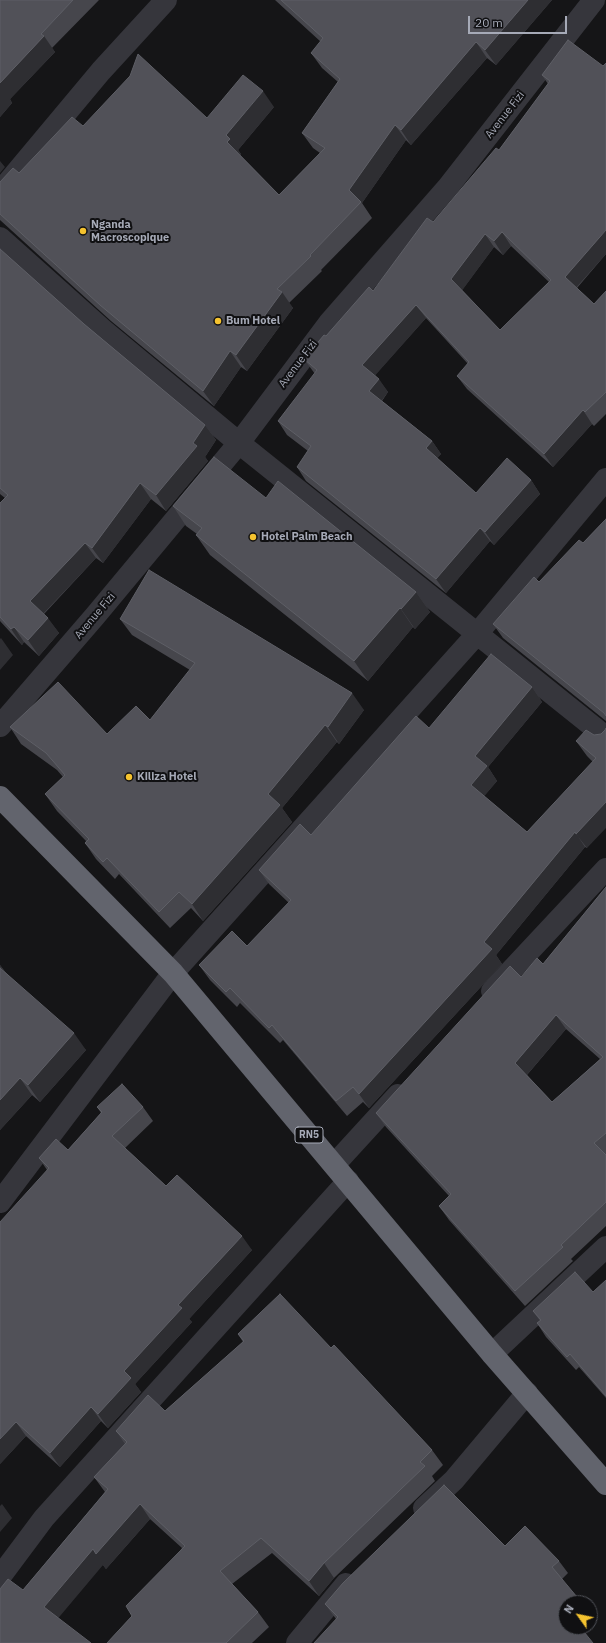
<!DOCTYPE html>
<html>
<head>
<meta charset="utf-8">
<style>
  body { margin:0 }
  #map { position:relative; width:606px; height:1643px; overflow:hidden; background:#151517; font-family:"IBM Plex Sans",sans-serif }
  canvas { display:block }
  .north { position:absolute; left:558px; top:1595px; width:40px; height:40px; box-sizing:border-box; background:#101012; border:1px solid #4c4e54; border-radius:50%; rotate:303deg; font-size:11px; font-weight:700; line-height:16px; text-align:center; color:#a6aab7 }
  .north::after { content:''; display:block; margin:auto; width:14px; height:18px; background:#f5c32f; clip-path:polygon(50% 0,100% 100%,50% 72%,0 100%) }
  .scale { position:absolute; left:468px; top:16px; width:99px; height:18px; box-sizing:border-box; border:2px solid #a6aab7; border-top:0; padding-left:5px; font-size:12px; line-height:14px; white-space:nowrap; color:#a6aab7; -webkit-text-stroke:3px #101012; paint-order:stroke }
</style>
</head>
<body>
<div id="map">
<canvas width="606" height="1643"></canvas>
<div class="north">N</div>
<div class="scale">20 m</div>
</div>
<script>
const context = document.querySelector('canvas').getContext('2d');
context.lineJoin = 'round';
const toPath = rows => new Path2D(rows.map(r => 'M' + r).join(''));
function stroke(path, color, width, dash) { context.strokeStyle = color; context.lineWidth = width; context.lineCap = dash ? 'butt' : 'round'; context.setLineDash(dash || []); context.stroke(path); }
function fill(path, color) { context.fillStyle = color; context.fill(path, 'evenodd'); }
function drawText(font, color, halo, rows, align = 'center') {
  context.font = font + ' "IBM Plex Sans",sans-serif'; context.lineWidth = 4; context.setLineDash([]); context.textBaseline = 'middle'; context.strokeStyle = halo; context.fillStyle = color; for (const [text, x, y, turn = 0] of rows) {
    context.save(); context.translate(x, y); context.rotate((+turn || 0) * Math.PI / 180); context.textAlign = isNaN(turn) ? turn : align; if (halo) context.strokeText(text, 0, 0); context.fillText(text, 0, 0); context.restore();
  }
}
stroke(toPath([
  [0,192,101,71,166,0],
  [0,238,103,330,239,443,606,737],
  [0,726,95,616,239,443,329,323,448,187,594,0],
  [492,991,606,869],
  [334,1165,398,1095],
  [0,1202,173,973,477,634,606,479],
  [492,1354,606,1247],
  [424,1508,454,1480,527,1393],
  [0,1577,44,1518,348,1181],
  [297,1643,346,1584]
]), '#36363c', 22);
stroke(toPath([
  [0,797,173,973,492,1354,606,1484]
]), '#62646d', 22);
fill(toPath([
  [0,0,99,0,52,48,55,52,10,99,12,103,0,117],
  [275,0,552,0,496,65,487,58,411,145,406,140,362,203,372,218,321,270,322,271,289,303,293,308,247,371,241,367,214,406,111,321,0,220,0,182,19,173,83,126,207,118,274,107,238,150,241,154,240,155,279,195,320,153,313,148,302,133,338,82,322,68,311,53,321,42],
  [568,40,606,254,577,288,594,304,606,291,606,414,594,426,592,424,553,467,467,389,457,376,468,364,426,318,375,375,388,392,382,401,432,441,441,454,437,458,476,493,531,480,540,494,494,545,490,541,446,593,306,481,297,467,308,451,287,435,278,421,315,374,304,359,326,336,373,291,433,222,499,150,548,84,542,75],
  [511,246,549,282,500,330,462,290,494,247,503,255],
  [0,249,84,324,205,425,216,440,205,457,208,461,166,511,151,499,103,563,96,558,44,614,59,633,39,656,24,642,22,645,0,621,0,503,5,498,0,494],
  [266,498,416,592,430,612,415,629,413,627,368,681,210,555,196,535,197,534,186,526,173,506],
  [606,519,606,721,503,638,493,624,583,543],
  [120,619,364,710,339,744,337,742,282,808,292,822,203,921,191,908,170,928,119,874,115,879,96,859,85,843,86,841,57,811,45,794,63,777,57,770,21,744,10,727,107,734,150,720,190,670,132,635],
  [532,687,542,702,488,767,497,781,484,796,527,832,593,762,587,756,576,741,594,735,601,734,587,848,585,847,496,955,502,964,369,1108,363,1102,347,1116,283,1040,280,1043,240,1003,237,1007,210,980,199,965,247,946,289,903,269,884,259,870,311,835,429,728],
  [606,887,606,1226,571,1259,573,1261,525,1306,449,1220,439,1206,449,1196,386,1127,376,1113,521,977,543,964],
  [566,1029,600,1059,552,1102,527,1075],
  [0,965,6,973,86,1050,40,1102,32,1095,0,1130],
  [97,1107,143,1107,153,1121,125,1148,166,1186,252,1250,189,1319,192,1322,135,1384,141,1392,108,1428,101,1421,60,1467,26,1436,0,1464,47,1170,39,1158,68,1150,101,1113],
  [606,1280,606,1398,579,1367,576,1370,546,1337,537,1323,540,1321,533,1311,593,1292],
  [238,1334,331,1348,432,1450,443,1465,432,1476,435,1481,334,1578,319,1596,272,1553,232,1584,258,1612,269,1627,252,1643,107,1643,132,1616,182,1548,150,1519,106,1569,103,1565,23,1590,105,1492,94,1477,125,1444,116,1431,165,1411,243,1342],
  [505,1546,559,1561,568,1573,562,1579,566,1603,566,1627,336,1619,325,1604]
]), '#46464c');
fill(toPath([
  [528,0,552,0,496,65,485,50],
  [44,36,55,52,10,99,12,103,0,117,0,83],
  [476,42,487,58,411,145,401,130],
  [263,91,274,107,238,150,241,154,238,157,227,142,226,135],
  [395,125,406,140,362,203,349,190],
  [0,161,5,167,0,173],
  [606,230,606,254,574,290,565,277],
  [502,232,511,246,503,255,494,241],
  [485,234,494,247,461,292,451,279],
  [282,292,293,308,247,371,236,355],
  [416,305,426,318,372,379,362,365],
  [230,351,241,367,214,406,203,391],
  [379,379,388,392,379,404,369,391],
  [583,410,592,424,553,467,544,454],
  [205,425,216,440,205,457,208,461,166,511,156,495],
  [432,441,441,454,435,461,426,448],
  [531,480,540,494,494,545,485,532],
  [140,483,151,499,103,563,92,548],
  [480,528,490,541,446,593,436,579],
  [85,543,96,558,41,616,30,601],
  [416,592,430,612,415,629,401,609],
  [400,608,413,627,368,681,354,661],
  [48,618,59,633,39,656,28,640],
  [14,627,24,642,22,645,11,629],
  [1,638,13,655,0,670,0,639],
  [532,687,542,702,488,767,497,781,481,800,471,785,475,756],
  [352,693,364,710,339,744,328,727],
  [325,725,337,742,282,808,292,822,203,921,192,904,268,794],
  [606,802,606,828,587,848,576,834],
  [575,832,585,847,496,955,502,964,369,1108,359,1094],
  [0,965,10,980,0,970],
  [556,1015,566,1029,525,1077,515,1063],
  [74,1033,86,1050,40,1102,28,1085],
  [20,1078,32,1095,0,1130,0,1100],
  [242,1236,252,1250,189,1319,192,1322,135,1384,141,1392,108,1428,98,1414,124,1371,178,1305],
  [91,1407,101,1421,60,1467,50,1453],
  [16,1422,26,1436,0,1464,0,1439],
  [2,1504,12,1518,0,1532,0,1506],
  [140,1504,150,1519,106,1569,103,1565,55,1622,44,1607,93,1549],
  [324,1563,334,1578,319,1596,309,1581]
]), '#2e2e32');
const building = toPath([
  [0,0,73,0,41,34,44,36,0,83,0,0],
  [281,0,528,0,485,50,476,42,401,130,395,125,349,190,361,202,310,255,311,256,277,289,282,292,236,355,230,351,203,391,100,305,0,214,0,182,13,168,19,173,72,117,83,126,130,76,138,54,207,118,243,75,263,91,226,135,230,139,227,142,279,195,325,148,302,133,340,79,311,53,323,38,281,0],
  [568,40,603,66,606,63,606,230,565,277,594,304,606,291,606,392,585,412,583,410,544,454,457,376,469,362,416,305,362,365,379,379,369,391,432,441,426,448,476,493,507,458,531,480,485,532,480,528,436,579,297,467,311,446,278,421,317,370,304,359,324,335,326,336,369,287,373,291,427,218,433,222,496,148,499,150,550,81,542,75,568,40],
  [502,232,551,280,500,330,451,279,485,234,494,241,502,232],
  [0,249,84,324,205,425,193,443,197,446,156,495,140,483,92,548,85,543,30,601,48,618,28,640,14,627,11,629,0,617,0,503,8,495,0,488,0,249],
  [214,457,266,498,278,481,416,592,401,609,400,608,354,661,196,535,202,528,173,506,214,457],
  [606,519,606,716,604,713,493,624,534,577,539,582,579,540,583,543,606,519],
  [149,570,352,693,328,727,325,725,268,794,280,805,192,904,179,892,159,912,107,858,103,862,85,843,89,839,45,794,65,775,46,753,10,727,58,682,107,734,136,706,150,720,195,663,120,619,149,570],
  [491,654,532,687,475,756,487,766,471,785,527,832,596,758,576,741,586,730,594,735,601,734,605,730,606,728,606,802,576,834,575,832,484,942,492,949,359,1094,353,1087,336,1101,272,1025,269,1028,230,988,226,992,199,965,232,931,247,946,291,900,259,870,300,824,311,835,416,716,429,728,491,654],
  [606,887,606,1133,594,1143,606,1155,606,1202,561,1245,563,1247,515,1291,439,1206,451,1194,376,1113,510,966,521,977,537,958,543,964,606,887],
  [556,1015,603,1057,552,1102,515,1063,556,1015],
  [0,968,74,1033,28,1085,20,1078,0,1100,0,968],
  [122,1084,143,1107,112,1136,166,1186,177,1175,242,1236,178,1305,182,1308,124,1371,131,1378,98,1414,91,1407,50,1453,16,1422,0,1439,0,1222,49,1168,39,1158,56,1139,68,1150,102,1112,97,1107,122,1084],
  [575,1272,593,1292,606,1280,606,1396,570,1354,567,1357,537,1323,541,1320,533,1311,575,1272],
  [280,1294,331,1348,334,1345,432,1450,420,1462,425,1466,324,1563,309,1581,261,1538,220,1571,258,1612,226,1643,107,1643,132,1616,126,1606,185,1546,140,1504,96,1554,93,1549,44,1607,91,1643,0,1643,0,1589,8,1579,23,1590,108,1489,94,1477,127,1442,116,1431,148,1395,165,1411,244,1341,238,1334,280,1294],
  [444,1485,505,1546,525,1526,559,1561,552,1567,582,1603,566,1603,566,1627,580,1627,593,1643,314,1643,338,1617,325,1604,343,1583,444,1485]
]);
fill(building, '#515158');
stroke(building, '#5e5f66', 1);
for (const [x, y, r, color] of [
  [83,231,4,"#f5c32f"],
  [218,321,4,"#f5c32f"],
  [253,537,4,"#f5c32f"],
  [129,777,4,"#f5c32f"]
]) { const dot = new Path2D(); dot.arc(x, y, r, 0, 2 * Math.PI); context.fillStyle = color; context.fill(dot); stroke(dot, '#101012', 1.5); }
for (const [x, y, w] of [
  [309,1135,28]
]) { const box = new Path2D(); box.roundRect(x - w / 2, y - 8, w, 16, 3); context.fillStyle = '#101012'; context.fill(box); stroke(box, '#a6aab7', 1); }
drawText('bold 10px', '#a6aab7', null, [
  ["RN5",309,1135]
]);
drawText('11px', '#a6aab7', '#101012', [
  ["Avenue Fizi",505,115,-52],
  ["Avenue Fizi",298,364,-53],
  ["Avenue Fizi",95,616,-50]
]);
drawText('bold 11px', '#a6aab7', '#101012', [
  ["Nganda",91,225],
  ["Macroscopique",91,238],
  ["Bum Hotel",226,321],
  ["Hotel Palm Beach",261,537],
  ["Kiliza Hotel",137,777]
], 'left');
</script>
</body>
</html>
